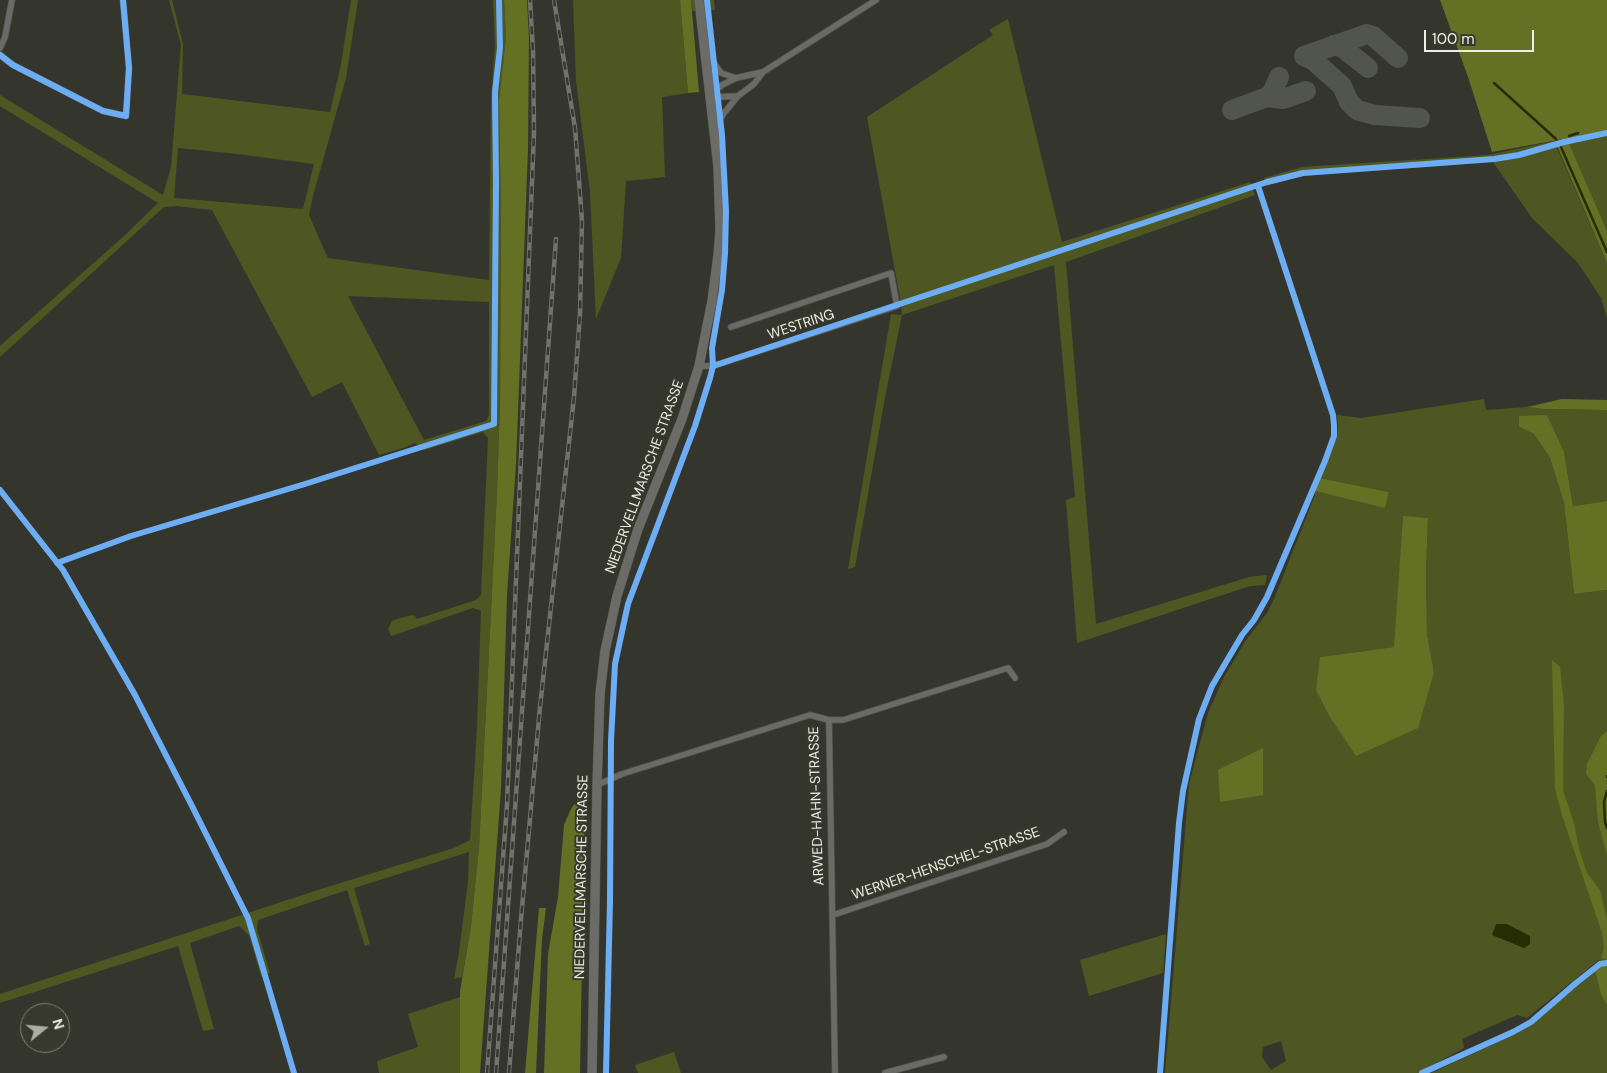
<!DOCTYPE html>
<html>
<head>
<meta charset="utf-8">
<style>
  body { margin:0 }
  #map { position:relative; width:1607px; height:1073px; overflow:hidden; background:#34362e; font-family:"DM Sans",sans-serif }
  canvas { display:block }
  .north { position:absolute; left:20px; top:1003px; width:50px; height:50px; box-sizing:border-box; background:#36392b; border:1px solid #7f8276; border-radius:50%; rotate:73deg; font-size:14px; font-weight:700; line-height:20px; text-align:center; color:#edefe6 }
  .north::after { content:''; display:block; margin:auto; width:18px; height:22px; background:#acaea6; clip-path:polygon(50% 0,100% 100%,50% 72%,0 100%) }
  .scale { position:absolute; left:1424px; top:30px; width:110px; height:22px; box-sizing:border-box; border:2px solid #edefe6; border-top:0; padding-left:6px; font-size:15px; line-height:18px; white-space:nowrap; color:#edefe6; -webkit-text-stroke:4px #36392b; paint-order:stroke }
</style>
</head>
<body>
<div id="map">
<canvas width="1607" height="1073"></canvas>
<div class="north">N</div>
<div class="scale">100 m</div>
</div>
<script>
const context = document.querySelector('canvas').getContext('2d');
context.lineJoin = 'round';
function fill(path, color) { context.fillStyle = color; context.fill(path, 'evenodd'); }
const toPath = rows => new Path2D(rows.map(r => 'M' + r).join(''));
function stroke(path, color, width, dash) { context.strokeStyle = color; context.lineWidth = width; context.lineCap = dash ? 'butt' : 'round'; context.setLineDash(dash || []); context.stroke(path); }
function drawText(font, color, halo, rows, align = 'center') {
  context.font = font + ' "DM Sans",sans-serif'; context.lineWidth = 4; context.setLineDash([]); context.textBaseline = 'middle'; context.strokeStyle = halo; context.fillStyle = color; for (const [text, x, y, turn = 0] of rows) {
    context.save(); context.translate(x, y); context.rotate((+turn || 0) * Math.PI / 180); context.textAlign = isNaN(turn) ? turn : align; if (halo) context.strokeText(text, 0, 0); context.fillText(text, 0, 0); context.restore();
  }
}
fill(toPath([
  [169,0,172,0,183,44,182,94,330,112,341,64,351,0,358,0,346,78,313,196,309,215,322,245,328,258,489,280,491,99,495,45,493,0,504,0,506,38,499,100,501,219,500,402,497,492,479,847,471,926,462,977,454,979,459,952,468,882,469,852,354,888,370,944,365,946,347,890,258,920,257,929,270,973,261,976,249,935,239,926,190,943,214,1029,203,1031,178,946,0,1003,0,994,321,889,454,848,470,840,477,728,481,611,473,608,391,636,388,629,392,621,397,619,412,615,415,616,417,619,476,600,481,595,488,438,483,432,424,450,415,443,403,448,379,455,342,382,312,397,212,210,177,206,164,207,0,357,0,346,124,236,158,203,0,106,0,95,163,195,171,167,181,45],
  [178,148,229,153,314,164,303,209,174,198],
  [348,296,489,302,489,415,486,421,424,440],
  [573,0,680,0,688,93,662,97,665,177,626,181,621,258,596,319,590,192,576,81],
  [691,0,714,0,715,10,692,11],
  [1008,19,1062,242,1250,182,1255,195,1066,262,1096,624,1249,577,1267,575,1265,585,1250,586,1077,643,1066,500,1075,497,1054,265,902,315,886,392,855,567,848,569,891,314,902,315,900,298,867,117,993,35,989,30],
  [1607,136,1607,231,1569,143],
  [1554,141,1607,263,1607,318,1601,298,1578,263,1532,218,1493,162,1303,176,1266,186,1264,178,1302,167,1488,155],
  [1484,399,1486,410,1527,407,1544,409,1607,410,1607,501,1573,506,1564,452,1519,416,1519,427,1534,434,1550,458,1564,503,1574,594,1607,590,1607,1073,1431,1073,1516,1034,1540,1016,1595,970,1600,959,1527,1018,1517,1015,1462,1039,1464,1048,1418,1073,1165,1073,1189,784,1208,713,1224,677,1246,640,1267,613,1274,599,1315,495,1315,491,1385,507,1389,492,1320,478,1337,436,1338,427,1337,415,1361,418],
  [1403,517,1428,518,1426,573,1427,634,1434,672,1320,657,1395,647],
  [1281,1041,1286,1061,1271,1070,1262,1057,1263,1047],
  [1166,934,1163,973,1089,996,1080,960],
  [460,997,460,1073,379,1073,377,1061,418,1047,408,1014],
  [674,1052,681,1073,638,1073,635,1065]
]), '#4e5722');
fill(toPath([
  [504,0,527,0,529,39,528,149,516,464,507,595,501,789,480,1073,460,1073,460,991,471,926,479,847,497,492,500,402,501,219,499,100,506,38],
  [680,0,691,0,699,92,688,93],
  [1440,0,1607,0,1607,131,1492,152,1468,77],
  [1569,143,1607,231,1607,263,1557,146],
  [1562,399,1607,400,1607,410,1544,409,1527,407],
  [1547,415,1564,452,1573,506,1607,501,1607,590,1574,594,1564,503,1550,458,1534,434,1519,427,1519,416],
  [1320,478,1389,492,1385,508,1315,491],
  [1403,516,1428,518,1426,573,1427,634,1434,672,1418,728,1356,756,1330,717,1316,690,1320,657,1394,647],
  [1552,660,1560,667,1564,705,1563,790,1574,823,1579,849,1587,873,1600,890,1607,920,1607,960,1601,958,1604,947,1602,933,1562,815,1555,789],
  [1607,731,1607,855,1598,822,1595,785,1586,774,1587,764,1601,736],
  [1263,748,1263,795,1220,802,1218,770],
  [585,794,580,1073,544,1073,548,954,558,897,564,825,571,809,578,799],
  [539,908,546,908,542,939,536,1073,525,1073],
  [1601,966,1607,966,1607,1005,1601,994,1595,970]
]), '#647023');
fill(toPath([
  [1496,924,1507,924,1530,936,1530,944,1524,948,1492,935]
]), '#262d04');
stroke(toPath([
  [1494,83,1556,139],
  [1569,136,1578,133],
  [1561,147,1607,252],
  [1607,776,1607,777],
  [1607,791,1604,802,1605,822,1607,828]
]), '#262d04', 2.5);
stroke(toPath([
  [1334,45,1343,48,1368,68],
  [1304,56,1313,60,1342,86,1349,102,1357,110,1375,115,1420,118],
  [1304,56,1367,34,1373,36,1398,58],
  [1267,97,1272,93,1279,77],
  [1232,110,1267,97,1283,99,1306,91]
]), '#52544e', 20);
const minor = toPath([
  [0,48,5,37,12,0],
  [707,53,721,73,736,78,763,72],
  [0,55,13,65,103,111,126,116,129,68,123,0],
  [736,78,722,85,711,94,717,97,738,96],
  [714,130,724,113,738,96,754,84,763,72,876,0],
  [699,366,713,366,897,306,891,273,731,327],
  [829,720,843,720,1008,668,1015,678],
  [597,785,622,774,810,715,829,720,835,1073],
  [833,915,1047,844,1064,832],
  [885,1073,944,1057]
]);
const secondary = toPath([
  [592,1073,597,785,600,694,605,651,617,596,638,529,682,419,699,366,712,301,718,255,720,230,718,167,699,0]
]);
stroke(minor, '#51534c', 7);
stroke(secondary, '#51534c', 10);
stroke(minor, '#6a6b67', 5.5);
stroke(secondary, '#6b6c68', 9);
const rail = toPath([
  [487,1073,507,805,534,132,533,51,530,0],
  [496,1073,556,239],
  [509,1073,521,919,540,707,574,397,580,313,582,221,575,128,554,0]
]);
stroke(rail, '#71726f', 4.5);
stroke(rail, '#36392b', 2.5, [8]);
stroke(toPath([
  [0,55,13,65,103,111,126,116,129,68,123,0],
  [713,366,1267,182,1303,173,1494,159,1519,155,1564,142,1607,133],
  [0,490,63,570,135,695,192,806,248,918,294,1073],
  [57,563,131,536,305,484,494,424,496,182,495,92,500,48,499,0],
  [606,1073,610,901,611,741,615,664,628,604,695,426,710,378,713,366,712,348,722,290,725,253,726,211,722,135,707,0],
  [1160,1073,1179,823,1183,791,1199,719,1212,686,1242,635,1254,620,1267,597,1325,461,1334,436,1334,425,1333,415,1258,186],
  [1422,1073,1513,1032,1531,1022,1576,983,1600,964,1607,963]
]), '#6dadf4', 6);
drawText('14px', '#edefe6', '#36392b', [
  ["WESTRING",801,325,-18],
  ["NIEDERVELLMARSCHE STRASSE",645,477,-70],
  ["ARWED-HAHN-STRASSE",817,806,-92],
  ["WERNER-HENSCHEL-STRASSE",946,864,-19],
  ["NIEDERVELLMARSCHE STRASSE",582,877,-89]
]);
</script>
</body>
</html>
